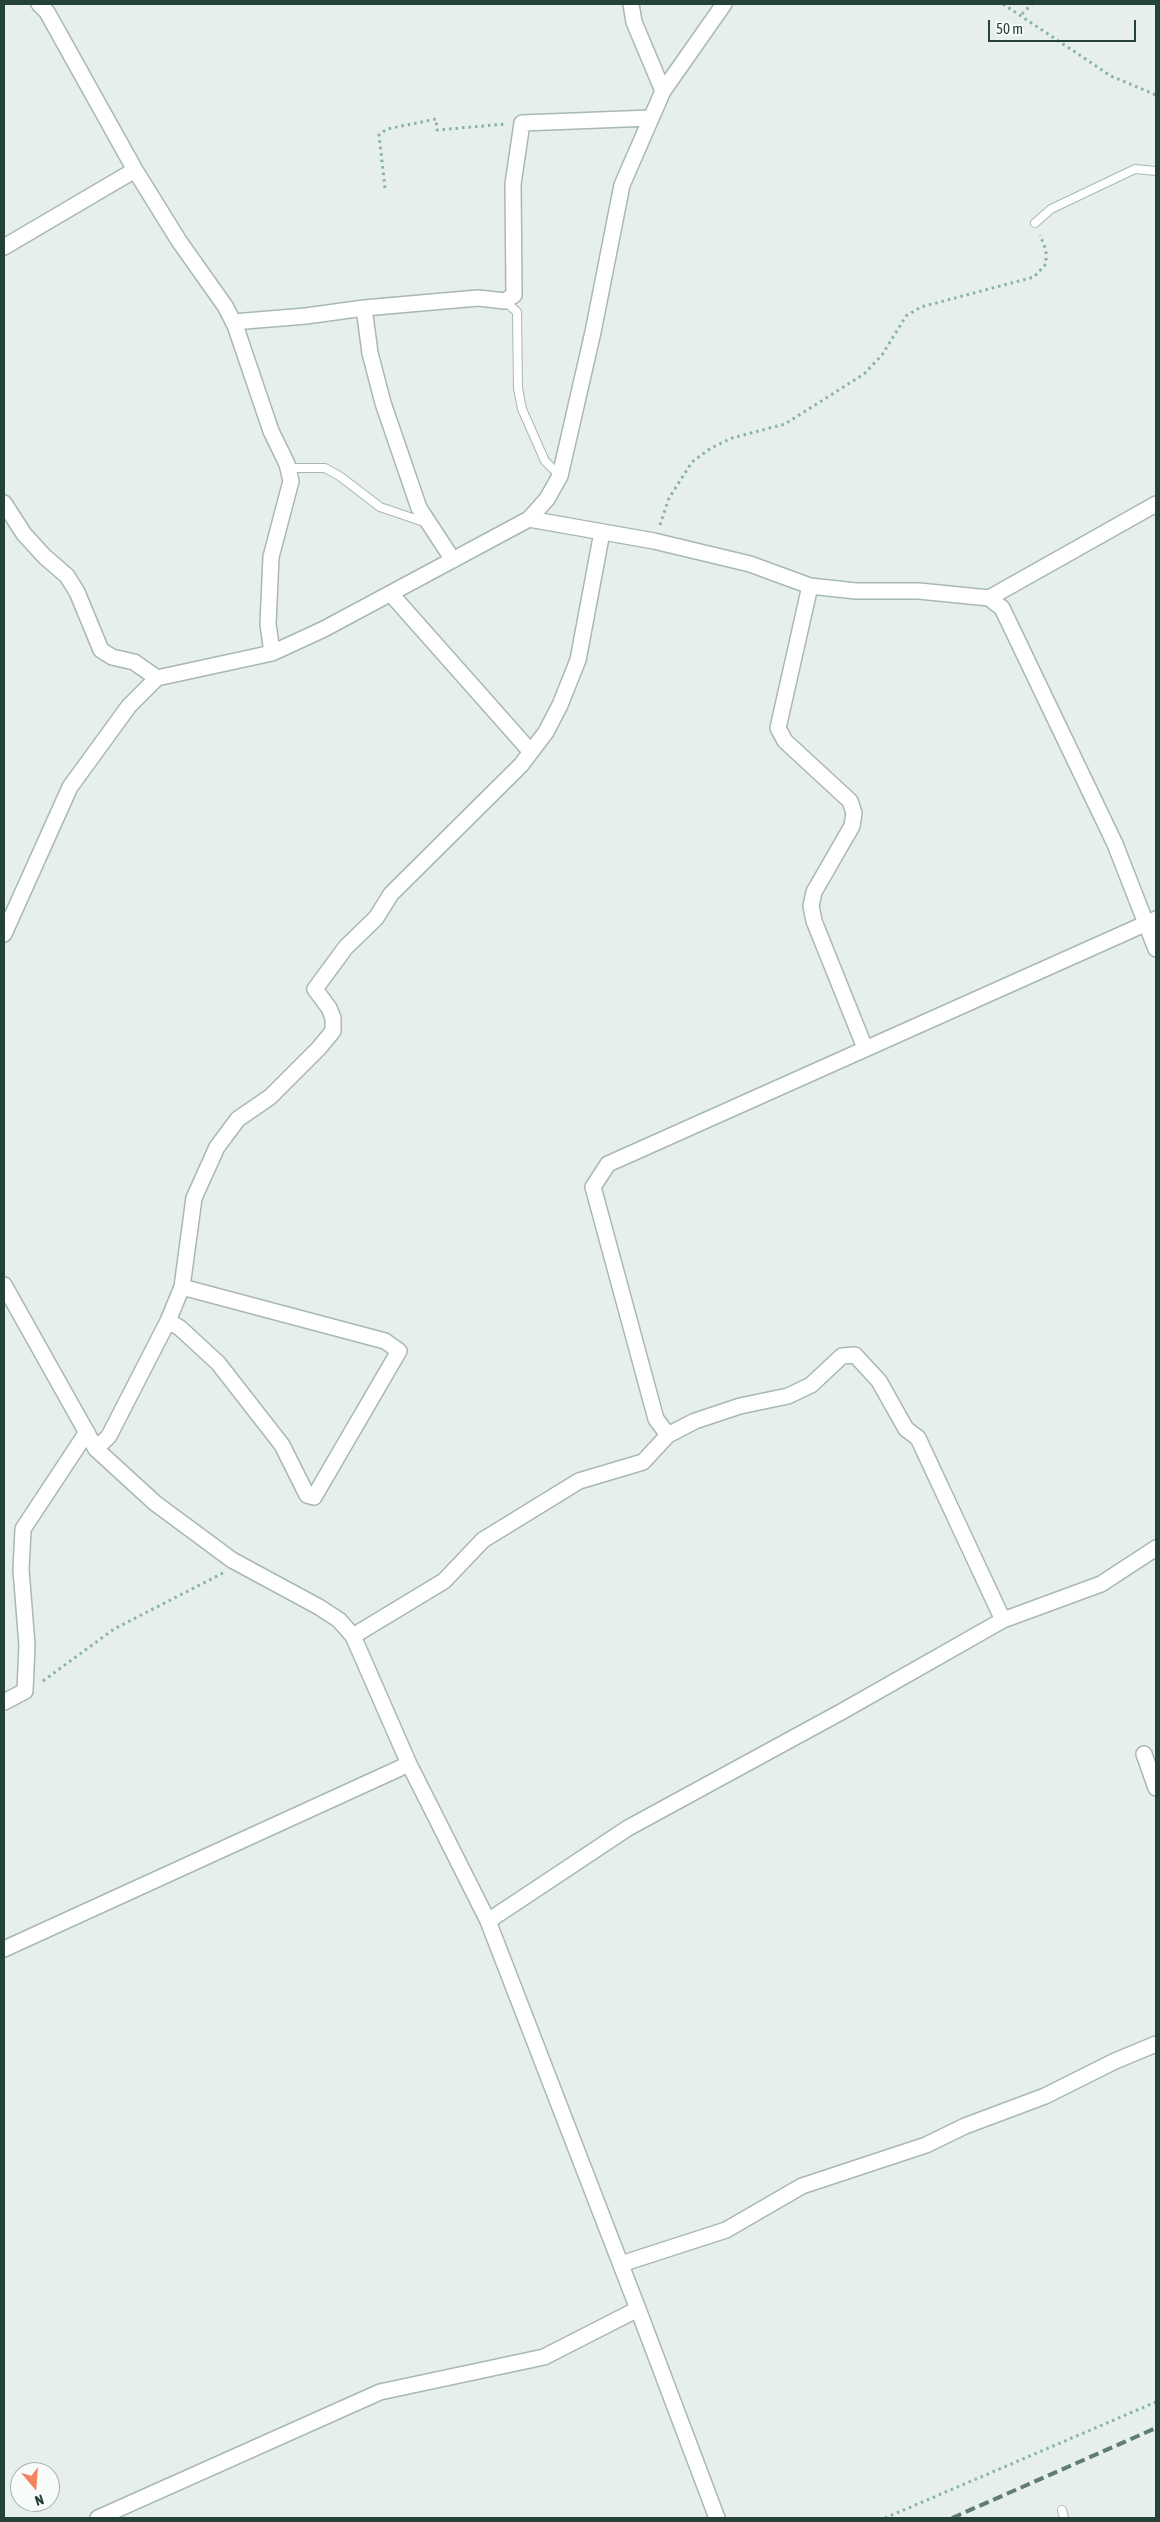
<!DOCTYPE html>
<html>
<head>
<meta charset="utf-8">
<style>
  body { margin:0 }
  #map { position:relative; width:1160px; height:2522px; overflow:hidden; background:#e6efeb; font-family:"Asap Condensed",sans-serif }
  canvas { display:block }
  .frame { position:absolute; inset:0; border:5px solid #24423a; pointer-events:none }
  .north { position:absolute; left:10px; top:2462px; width:50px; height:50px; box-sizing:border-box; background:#f7fbf9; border:1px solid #a3b1ad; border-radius:50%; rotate:162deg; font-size:14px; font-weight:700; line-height:20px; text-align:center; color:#24423a }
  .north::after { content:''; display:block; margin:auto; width:18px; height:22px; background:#f4845f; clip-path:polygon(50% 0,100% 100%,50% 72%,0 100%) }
  .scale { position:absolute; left:988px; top:20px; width:148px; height:22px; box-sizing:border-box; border:2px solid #24423a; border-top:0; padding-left:6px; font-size:15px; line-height:18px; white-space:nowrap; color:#24423a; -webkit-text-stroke:4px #f7fbf9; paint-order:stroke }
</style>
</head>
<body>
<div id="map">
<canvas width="1160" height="2522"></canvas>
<div class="frame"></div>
<div class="north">N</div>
<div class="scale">50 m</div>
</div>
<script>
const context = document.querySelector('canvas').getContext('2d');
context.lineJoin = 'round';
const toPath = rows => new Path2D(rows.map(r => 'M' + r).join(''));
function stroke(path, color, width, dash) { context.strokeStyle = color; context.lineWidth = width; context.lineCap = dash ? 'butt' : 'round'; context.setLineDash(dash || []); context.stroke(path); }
const lane = toPath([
  [1035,223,1051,209,1135,169,1156,171],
  [505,301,517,312,518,388,522,409,545,461,560,476],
  [289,468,325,468,341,477,380,507,427,523],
  [1062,2510,1064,2518]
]);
const street = toPath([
  [39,4,47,12,135,170,179,241,225,306,235,325,271,431,287,464,291,481,271,557,268,624,272,653],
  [631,4,634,22,663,91],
  [4,247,135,170],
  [233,322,306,316,364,308],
  [4,503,24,534,44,556,67,576,77,592,101,650,112,657,134,662,157,678],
  [529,519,654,541,750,564,810,586,856,591,919,591,989,598,1002,608,1115,844,1156,949],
  [453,560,419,508,383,403,370,353,364,308,478,298,505,301,514,295,513,184,522,123,651,118],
  [810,586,778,728,785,741,850,801,854,813,852,826,814,892,811,906,814,921,865,1048],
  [391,594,531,752],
  [989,598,1156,504],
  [4,934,70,787,129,706,157,678,272,653,324,629,529,519,547,499,560,476,593,332,622,185,663,91,724,4],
  [4,1285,96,1449,155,1503,232,1560,319,1607,339,1620,353,1636,409,1764,488,1921,638,2309,717,2518],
  [168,1321,180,1328,218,1363,282,1445,307,1495,314,1497,399,1351,385,1341,182,1287],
  [668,1435,695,1421,740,1406,788,1396,811,1385,842,1356,855,1355,879,1381,906,1429,918,1438,1003,1620],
  [96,1449,109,1436,168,1321,182,1287,194,1198,217,1147,238,1119,270,1097,319,1048,333,1031,333,1018,329,1008,315,989,346,947,376,918,391,894,521,765,546,732,560,705,578,660,602,532],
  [353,1636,444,1581,483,1540,579,1481,643,1462,668,1435,656,1419,593,1187,608,1164,1156,919],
  [4,1702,25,1691,27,1645,21,1570,23,1529,87,1432],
  [1144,1754,1156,1788],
  [488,1921,628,1828,841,1712,1003,1620,1101,1584,1156,1548],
  [4,1949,409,1764],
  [621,2264,726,2230,802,2186,926,2145,965,2126,1045,2096,1115,2061,1156,2044],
  [98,2518,380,2392,544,2357,638,2309]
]);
stroke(lane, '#a8b8b2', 10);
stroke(street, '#a8b8b2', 18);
stroke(toPath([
  [1003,4,1111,76,1156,95],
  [1022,14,1032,4],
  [385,188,379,135,387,129,436,119,437,130,506,124],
  [660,525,669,498,692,462,711,448,732,438,785,424,864,374,882,355,906,316,921,307,1034,277,1046,264,1046,250,1040,235],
  [43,1681,114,1629,223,1573],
  [885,2518,1156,2402]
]), '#86b3a5', 3, [2.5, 4]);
stroke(lane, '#fff', 8);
stroke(street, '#fff', 15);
stroke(toPath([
  [952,2518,1156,2428]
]), '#5f7d75', 4, [10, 5]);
</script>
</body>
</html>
